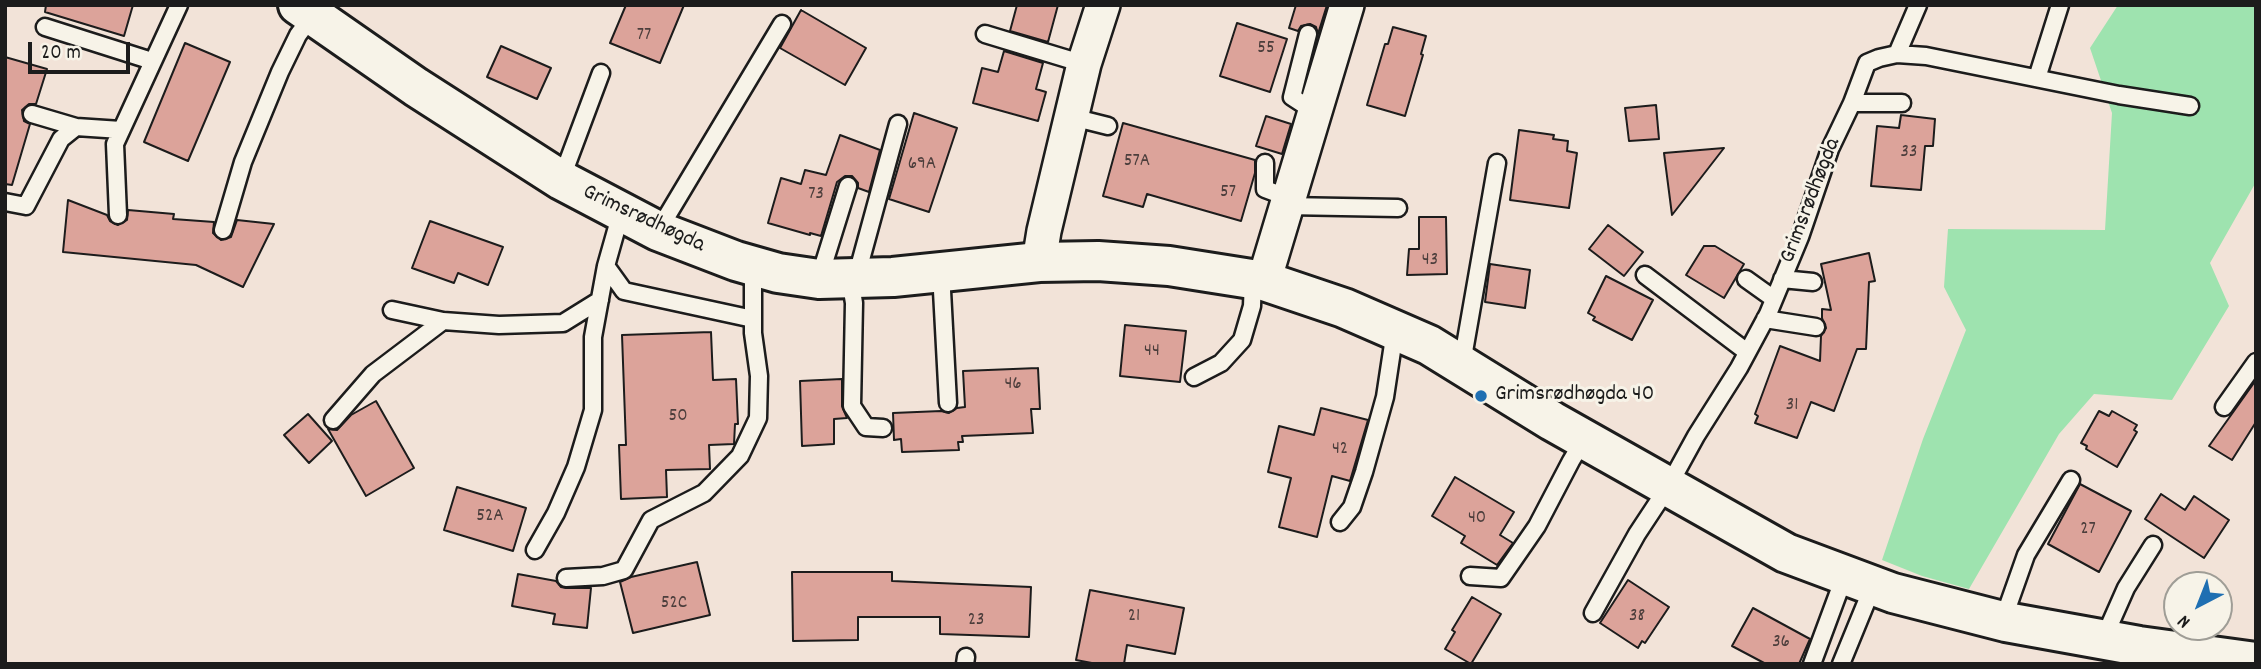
<!DOCTYPE html>
<html>
<head>
<meta charset="utf-8">
<style>
  body { margin:0 }
  #map { position:relative; width:2261px; height:669px; overflow:hidden; background:#f2e3d8; font-family:Dekko,sans-serif }
  canvas { display:block }
  .frame { position:absolute; inset:0; border:7px solid #1c1c1c; pointer-events:none }
  .north { position:absolute; left:2163px; top:571px; width:70px; height:70px; box-sizing:border-box; background:#f7f3e8; border:2px solid #9f9d96; border-radius:50%; rotate:222deg; font-size:19px; font-weight:700; line-height:28px; text-align:center; color:#1c1c1c }
  .north::after { content:''; display:block; margin:auto; width:24px; height:32px; background:#1f6fb2; clip-path:polygon(50% 0,100% 100%,50% 72%,0 100%) }
  .scale { position:absolute; left:28px; top:42px; width:102px; height:32px; box-sizing:border-box; border:4px solid #1c1c1c; border-top:0; padding-left:9px; font-size:21px; line-height:24px; white-space:nowrap; color:#1c1c1c; -webkit-text-stroke:5px #f7f3e8; paint-order:stroke }
</style>
</head>
<body>
<div id="map">
<canvas width="2261" height="669"></canvas>
<div class="frame"></div>
<div class="north">N</div>
<div class="scale">20 m</div>
</div>
<script>
const context = document.querySelector('canvas').getContext('2d');
context.lineJoin = 'round';
function fill(path, color) { context.fillStyle = color; context.fill(path, 'evenodd'); }
const toPath = rows => new Path2D(rows.map(r => 'M' + r).join(''));
function stroke(path, color, width, dash) { context.strokeStyle = color; context.lineWidth = width; context.lineCap = dash ? 'butt' : 'round'; context.setLineDash(dash || []); context.stroke(path); }
function drawText(font, color, halo, rows, align = 'center') {
  context.font = font + ' Dekko,sans-serif'; context.lineWidth = 6; context.setLineDash([]); context.textBaseline = 'middle'; context.strokeStyle = halo; context.fillStyle = color; for (const [text, x, y, turn = 0] of rows) {
    context.save(); context.translate(x, y); context.rotate((+turn || 0) * Math.PI / 180); context.textAlign = isNaN(turn) ? turn : align; if (halo) context.strokeText(text, 0, 0); context.fillText(text, 0, 0); context.restore();
  }
}
fill(toPath([
  [2118,5,2256,5,2256,182,2210,263,2229,306,2172,400,2094,394,2059,434,1969,589,1922,576,1882,560,1923,439,1966,330,1944,287,1948,229,2105,230,2112,113,2090,48]
]), '#9ee3af');
const building = toPath([
  [46,5,133,5,124,36,45,12,46,5],
  [626,5,684,5,660,63,610,43,626,5],
  [1017,5,1058,5,1048,42,1010,31,1017,5],
  [1296,5,1327,5,1318,34,1316,27,1310,24,1301,26,1298,31,1289,28,1296,5],
  [801,10,866,48,845,85,780,48,801,10],
  [1237,23,1287,39,1270,92,1220,76,1237,23],
  [1393,27,1426,36,1421,54,1423,55,1405,116,1367,105,1385,44,1388,44,1393,27],
  [185,43,230,62,188,161,144,142,185,43],
  [501,46,551,68,537,99,487,77,501,46],
  [1004,51,1043,63,1036,89,1046,92,1038,121,973,103,982,68,998,72,1004,51],
  [5,57,47,69,36,104,29,104,22,110,24,121,30,124,12,185,5,184,5,57],
  [1656,105,1659,139,1629,141,1625,108,1656,105],
  [914,113,957,128,929,212,889,199,914,113],
  [1901,115,1935,119,1933,146,1925,146,1921,190,1871,186,1877,126,1899,128,1901,115],
  [1266,116,1291,124,1282,154,1256,146,1266,116],
  [1123,123,1255,160,1255,173,1241,221,1147,194,1143,207,1103,196,1123,123],
  [1519,130,1554,135,1553,139,1568,141,1567,151,1577,153,1569,208,1510,200,1519,130],
  [840,135,880,150,869,192,858,188,858,183,852,176,845,176,837,182,821,236,810,233,810,235,768,223,781,178,801,184,805,170,826,175,840,135],
  [1724,148,1672,215,1664,153,1724,148],
  [68,200,107,215,110,221,118,225,127,220,128,210,174,214,173,219,214,222,213,233,221,240,231,237,237,220,274,224,243,287,196,265,63,252,68,200],
  [1419,217,1446,217,1447,274,1407,275,1409,249,1419,249,1419,217],
  [430,221,503,247,488,285,458,273,454,283,412,268,430,221],
  [1608,225,1643,252,1624,276,1589,249,1608,225],
  [1704,246,1715,246,1744,264,1724,298,1686,275,1704,246],
  [1869,253,1875,281,1869,282,1866,349,1857,349,1834,411,1811,402,1797,438,1755,423,1758,416,1755,414,1780,346,1820,361,1821,336,1826,328,1822,318,1822,309,1831,310,1821,264,1869,253],
  [1490,264,1530,270,1525,308,1485,302,1490,264],
  [1606,276,1653,300,1632,340,1593,320,1595,317,1588,313,1606,276],
  [1125,325,1186,331,1180,382,1120,376,1125,325],
  [711,332,713,380,736,379,738,424,735,424,734,444,709,445,710,469,666,470,667,497,621,499,619,445,626,445,622,335,711,332],
  [1038,368,1040,409,1031,409,1033,433,962,436,963,442,958,442,959,450,902,452,901,439,894,440,893,413,941,411,949,413,957,408,965,407,963,371,1038,368],
  [842,379,842,406,847,418,834,419,834,444,802,446,800,381,842,379],
  [2256,380,2256,422,2232,460,2209,446,2256,380],
  [376,401,414,468,366,496,328,429,337,430,351,415,376,401],
  [1321,408,1368,420,1350,481,1332,476,1317,537,1279,527,1291,478,1268,472,1279,426,1314,435,1321,408],
  [2099,411,2109,416,2112,411,2137,425,2134,430,2137,432,2117,467,2086,449,2087,446,2081,443,2099,411],
  [308,414,332,441,309,463,284,435,308,414],
  [1455,477,1514,512,1500,535,1513,543,1497,565,1461,543,1465,536,1432,516,1455,477],
  [2080,484,2131,511,2099,572,2048,544,2080,484],
  [457,487,526,508,513,551,444,530,457,487],
  [2161,494,2185,510,2194,496,2229,520,2204,558,2145,519,2161,494],
  [697,562,710,615,633,633,620,582,631,577,697,562],
  [792,572,892,572,892,581,1031,587,1029,637,940,634,940,617,858,617,858,640,793,641,792,572],
  [518,574,556,581,561,587,566,588,591,588,587,628,553,624,555,614,512,606,518,574],
  [1628,580,1669,607,1645,643,1642,641,1638,648,1600,623,1628,580],
  [1090,590,1184,608,1175,654,1127,645,1124,664,1097,664,1076,660,1090,590],
  [1472,597,1501,614,1471,664,1445,649,1455,632,1452,630,1472,597],
  [1753,608,1810,639,1799,664,1766,664,1732,646,1753,608]
]);
fill(building, '#dca39a');
stroke(building, '#1c1c1c', 2);
const service = toPath([
  [45,27,152,61],
  [985,34,1084,64],
  [1308,34,1292,97,1315,112],
  [1897,54,1918,5],
  [2037,78,2060,5],
  [1852,103,1902,103],
  [32,114,76,127],
  [1072,117,1108,126],
  [1265,163,1265,189,1289,198],
  [561,180,601,73],
  [5,202,26,206,61,139,76,127,121,130],
  [1286,206,1398,208],
  [621,213,606,266,624,291,753,319],
  [118,215,115,144,179,5],
  [223,230,243,162,280,72,298,35,312,16],
  [658,231,782,24],
  [941,272,948,403],
  [1645,275,1747,352],
  [850,278,854,303,852,406,866,427,883,428],
  [856,278,898,124],
  [819,279,848,186],
  [1746,279,1774,299],
  [1782,279,1813,282],
  [392,310,443,321],
  [1765,319,1816,327],
  [1462,363,1497,163],
  [1194,377,1221,363,1242,340,1252,306,1253,279],
  [2224,407,2256,362],
  [333,420,373,374,443,321,499,325,563,323,600,300],
  [1340,522,1352,507,1364,472,1385,397,1395,331],
  [535,550,556,513,576,467,593,410,593,337,606,266],
  [1470,576,1501,578,1537,526,1571,461,1584,439],
  [566,578,603,576,624,570,651,520,704,493,740,456,758,418,759,376,753,333,753,266],
  [1593,613,1637,534,1668,487,1696,436,1739,368,1768,314,1800,237,1830,149,1852,103,1867,63,1879,58,1897,54,1926,56,2119,95,2190,106],
  [2003,620,2026,555,2071,480],
  [2103,640,2126,588,2153,545],
  [965,664,966,657],
  [1812,664,1845,575],
  [1841,664,1873,586]
]);
const minor = toPath([
  [1039,262,1044,231,1084,64,1103,5],
  [1264,281,1347,5]
]);
const secondary = toPath([
  [298,5,416,87,561,180,658,231,736,261,778,273,819,279,893,277,1039,262,1098,261,1169,266,1264,281,1344,308,1429,345,1552,421,1786,553,1893,593,2006,622,2139,646,2256,662]
]);
stroke(service, '#1c1c1c', 21);
stroke(minor, '#1c1c1c', 38);
stroke(secondary, '#1c1c1c', 44);
stroke(service, '#f7f3e8', 16);
stroke(minor, '#f7f3e8', 33);
stroke(secondary, '#f7f3e8', 38);
for (const [x, y, r, color] of [
  [1481,396,7,"#1f6fb2"]
]) { const dot = new Path2D(); dot.arc(x, y, r, 0, 2 * Math.PI); context.fillStyle = color; context.fill(dot); stroke(dot, '#f7f3e8', 2.5); }
drawText('19px', '#4c3e3c', null, [
  ["77",644,36],
  ["55",1266,49],
  ["33",1909,153],
  ["57A",1137,162],
  ["69A",922,165],
  ["57",1228,193],
  ["73",816,195],
  ["43",1430,261],
  ["44",1152,352],
  ["46",1013,385],
  ["31",1792,406],
  ["50",678,417],
  ["42",1340,450],
  ["52A",490,517],
  ["40",1477,519],
  ["27",2088,530],
  ["52C",674,604],
  ["21",1134,617],
  ["38",1637,617],
  ["23",976,621],
  ["36",1781,643]
]);
drawText('23px', '#1c1c1c', '#f7f3e8', [
  ["Grimsrødhøgda",1812,201,-69],
  ["Grimsrødhøgda",643,220,25]
]);
drawText('23px', '#1c1c1c', '#f7f3e8', [
  ["Grimsrødhøgda 40",1495,396]
], 'left');
</script>
</body>
</html>
